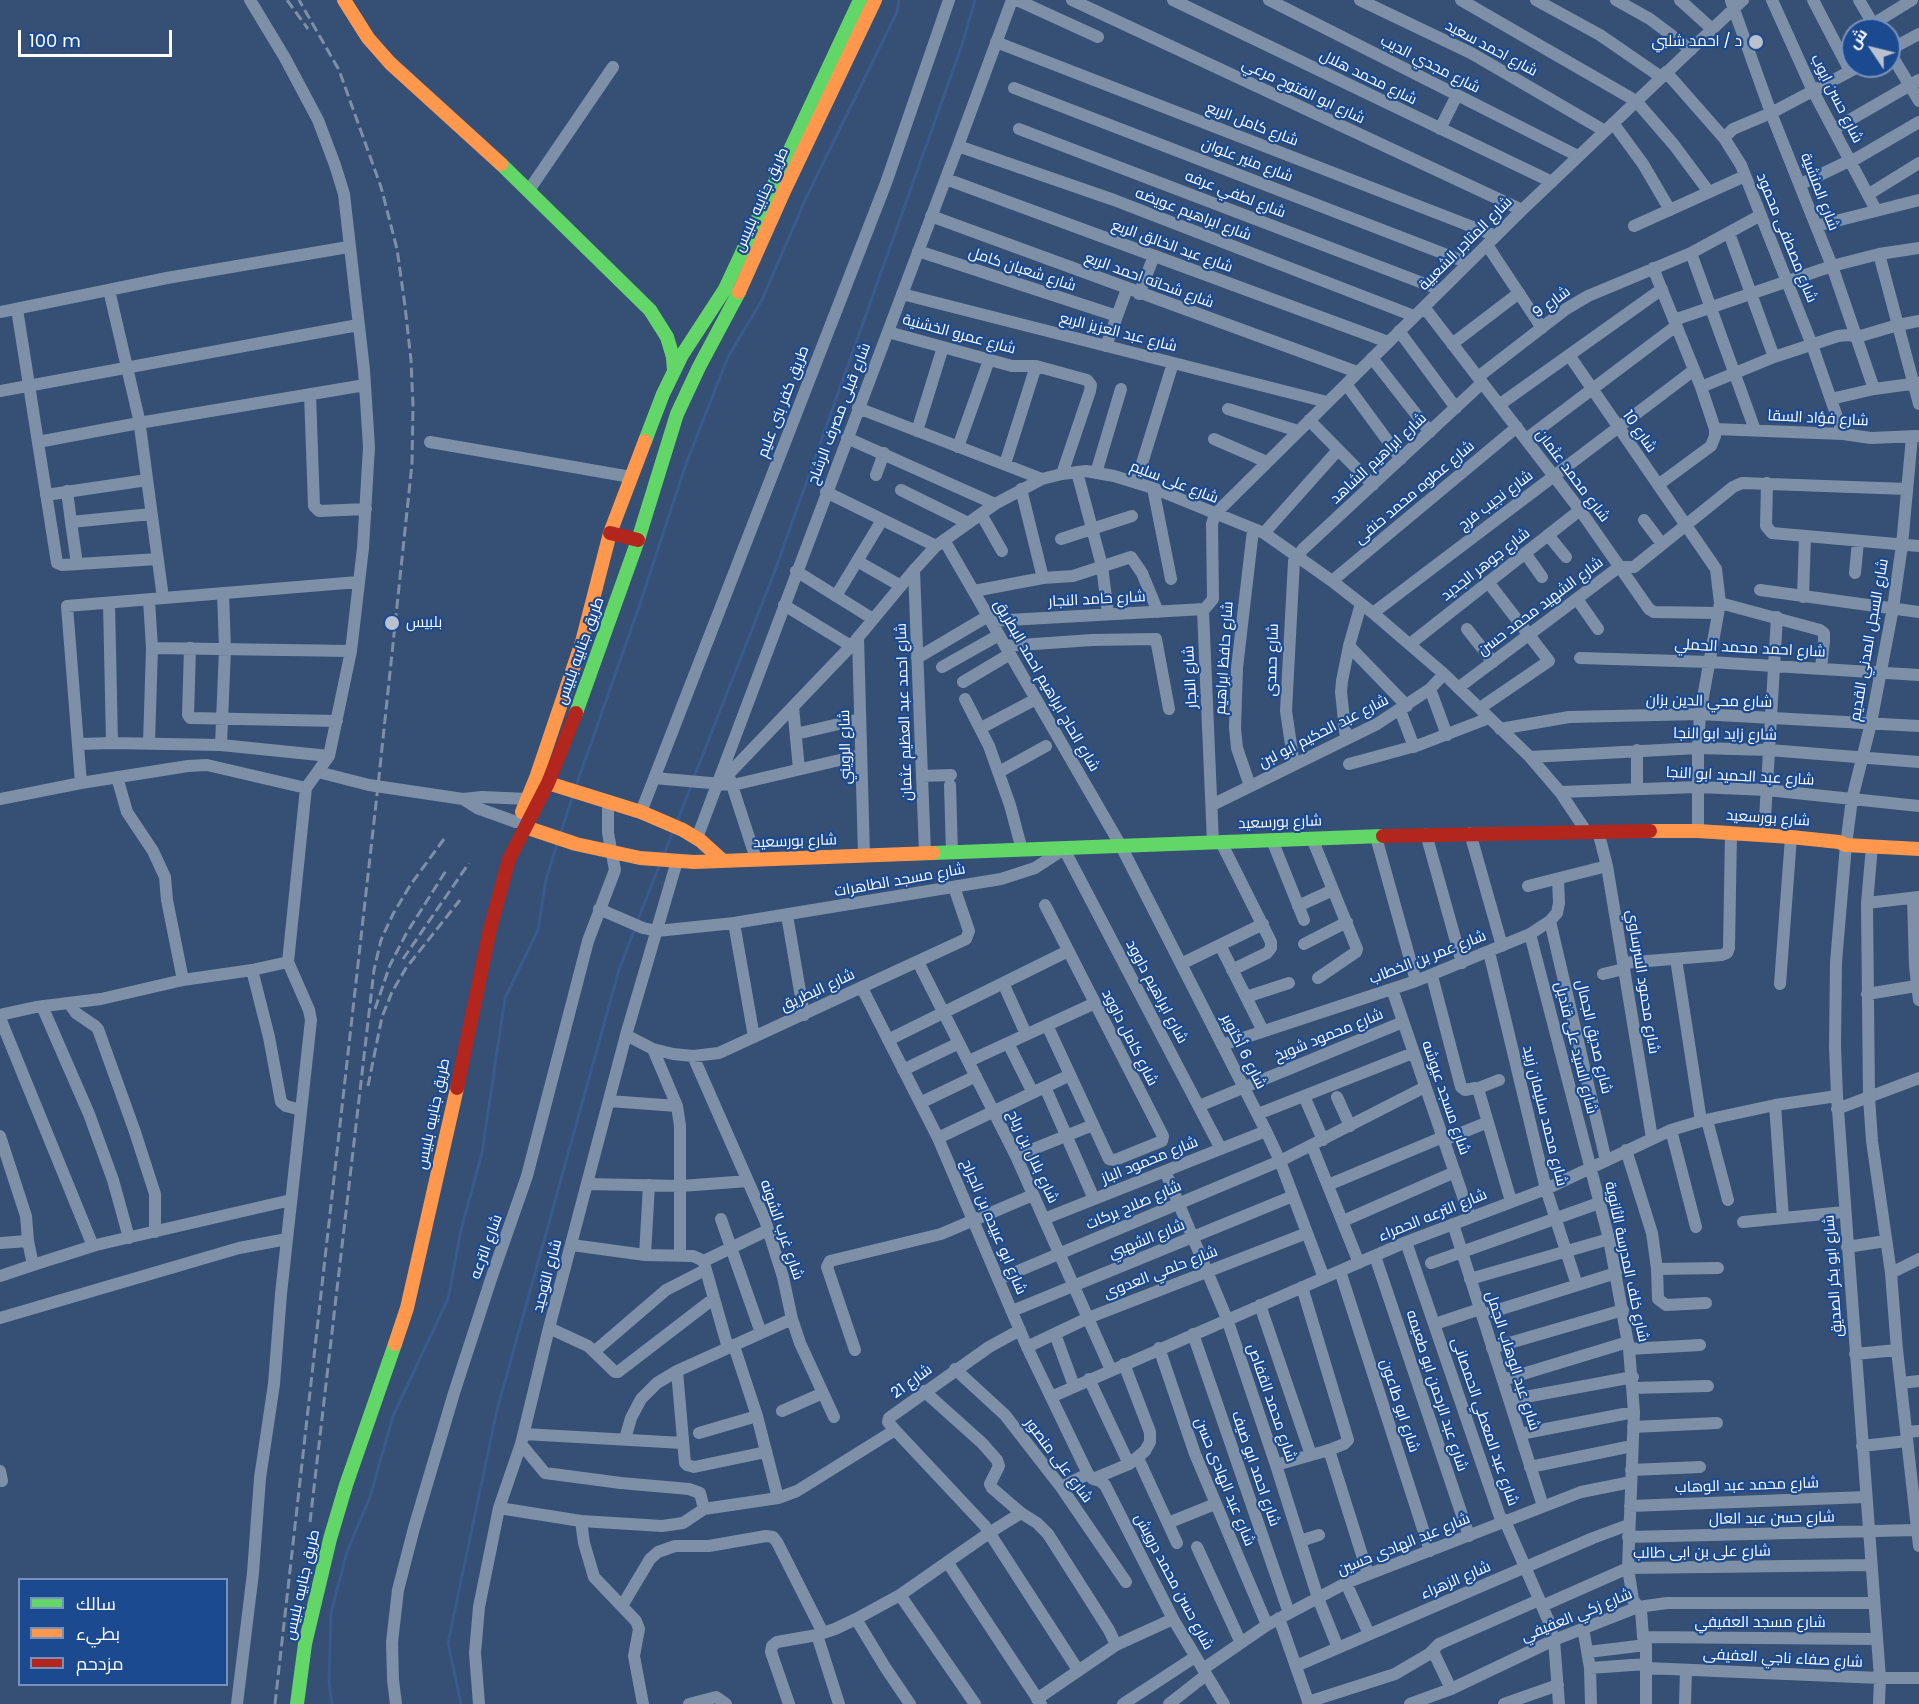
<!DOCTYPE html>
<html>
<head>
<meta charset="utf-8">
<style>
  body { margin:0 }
  #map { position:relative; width:1919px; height:1704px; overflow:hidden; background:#364f75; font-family:Poppins,Cairo,sans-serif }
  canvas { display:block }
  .legend { position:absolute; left:18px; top:1578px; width:210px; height:108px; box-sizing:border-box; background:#1b4a90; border:2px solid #7692bc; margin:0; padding:8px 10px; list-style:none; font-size:18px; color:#fff }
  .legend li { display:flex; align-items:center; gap:12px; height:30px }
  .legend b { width:30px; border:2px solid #7692bc }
  .north { position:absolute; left:1841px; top:18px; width:60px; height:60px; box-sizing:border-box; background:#1b4a90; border:2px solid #7692bc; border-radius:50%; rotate:305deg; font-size:16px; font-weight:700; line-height:24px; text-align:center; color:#fff }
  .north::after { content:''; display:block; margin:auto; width:21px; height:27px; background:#b9c1cf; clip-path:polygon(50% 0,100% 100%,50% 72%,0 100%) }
  .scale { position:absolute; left:18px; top:30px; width:154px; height:27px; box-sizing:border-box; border:3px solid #fff; border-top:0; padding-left:8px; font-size:18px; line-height:21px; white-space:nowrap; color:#fff; -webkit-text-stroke:4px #1b4a90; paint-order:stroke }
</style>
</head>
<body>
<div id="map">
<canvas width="1919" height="1704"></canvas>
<ul class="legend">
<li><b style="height:8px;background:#63d668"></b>سالك</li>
<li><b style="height:8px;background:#ff974d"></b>بطيء</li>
<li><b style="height:8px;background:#b3261e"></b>مزدحم</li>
</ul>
<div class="north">ش</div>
<div class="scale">100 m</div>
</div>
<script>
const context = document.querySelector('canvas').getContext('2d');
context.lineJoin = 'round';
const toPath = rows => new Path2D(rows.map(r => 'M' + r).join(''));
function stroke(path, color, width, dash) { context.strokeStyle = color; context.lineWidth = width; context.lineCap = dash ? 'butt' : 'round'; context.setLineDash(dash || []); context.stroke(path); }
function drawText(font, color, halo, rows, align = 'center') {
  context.font = font + ' Poppins,Cairo,sans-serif'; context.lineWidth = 4.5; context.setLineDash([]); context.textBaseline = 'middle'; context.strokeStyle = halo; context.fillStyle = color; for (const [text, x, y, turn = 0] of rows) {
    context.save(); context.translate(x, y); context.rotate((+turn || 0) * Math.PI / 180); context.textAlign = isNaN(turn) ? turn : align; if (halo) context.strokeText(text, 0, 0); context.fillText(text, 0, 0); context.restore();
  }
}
stroke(toPath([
  [694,777,773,576,962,45,975,0],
  [576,786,640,604,686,464,728,357,762,300,806,198,897,12,899,0],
  [677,822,691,786],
  [561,832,573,795],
  [664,855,673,831],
  [637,922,660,864],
  [332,1704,329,1682,331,1613,347,1552,370,1497,393,1416,448,1299,461,1230,482,1153,505,998,538,930,546,879,557,844],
  [461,1704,448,1643,497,1410,619,970,635,928]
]), '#395a8c', 3);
stroke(toPath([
  [250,0,285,58,318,120,335,165,344,194,364,370,369,447,363,548,351,651,329,756],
  [1017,0,1098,37],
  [1072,0,1522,210],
  [1173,0,1552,182],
  [1269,0,1578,156],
  [1360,0,1471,53,1605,131],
  [1461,0,1636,101,1674,145,1709,192],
  [1536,0,1600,35,1661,77],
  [1616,0,1650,19,1691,50],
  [1680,0,1712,29],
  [1772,0,1813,91,1876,210],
  [1813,0,1850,71],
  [1859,0,1876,29],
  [1731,1,1771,113,1832,266,1874,389],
  [1873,24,1912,0],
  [996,42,1496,236],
  [1889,50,1919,34],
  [1889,51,1919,101],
  [1666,72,1724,138,1741,165,1812,345,1843,434],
  [1014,88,1468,263],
  [1613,123,1643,164,1670,210],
  [1019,129,1441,290],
  [1440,129,1457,95],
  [1834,129,1919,80],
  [1724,138,1733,129,1771,113,1860,66],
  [958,146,1114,200,1414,316],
  [1852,161,1919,122],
  [946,179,1388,342],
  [1801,184,1851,160],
  [529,190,613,67],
  [1869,194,1919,163],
  [931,216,1357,372],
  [1634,226,1745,176],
  [1816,226,1919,200],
  [1729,233,1774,357],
  [1487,245,1542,328],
  [918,251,1117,316],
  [1691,253,1755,430],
  [1879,254,1919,404],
  [1653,268,1701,387,1715,429,1715,436,1711,446,1658,485],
  [109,290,139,419,163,598],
  [902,294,1327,402],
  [1139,294,1154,256],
  [1424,307,1580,510,1649,609,1654,612,1718,613],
  [17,309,57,563,62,565,158,559],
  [0,312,167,278,348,247],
  [1674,320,1832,266,1879,254,1919,248],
  [1399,331,1456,408],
  [888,332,1012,366,1036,366,1087,380,1091,385,1090,391,1062,474],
  [1452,344,1519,293],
  [1106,346,1127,289],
  [1569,355,1716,569,1720,603,1700,714,1698,748,1698,831],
  [1372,358,1430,432],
  [1478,377,1566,309,1588,296,1691,253,1761,215],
  [1346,384,1401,459],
  [1701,387,1774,357,1838,336,1848,335,1857,337,1898,325,1919,321],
  [0,391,358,325],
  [310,394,314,506,319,511,366,509],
  [1831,399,1874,389,1919,383],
  [1499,405,1662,289],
  [858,408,1042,479],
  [1228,409,1298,431],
  [1309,420,1373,485],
  [1715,429,1843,434,1871,438,1917,436],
  [917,431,943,347],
  [847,438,995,504],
  [1214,439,1267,462],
  [1526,439,1676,326],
  [38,442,139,423,365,385],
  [430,442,631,477],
  [958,447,989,360],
  [1005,464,1036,366],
  [1077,472,1102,566,1108,614],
  [1096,473,1121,389],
  [876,475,884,453],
  [1136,483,1173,363],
  [1767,483,1766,526,1772,533,1919,546],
  [1153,488,1171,579],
  [1021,489,1043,578],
  [901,490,968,523],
  [67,491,71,522],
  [826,492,936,546],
  [46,495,147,480],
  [981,514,1002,551],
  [1644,520,1662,544],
  [1264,533,1338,450],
  [1548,535,1566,557],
  [1061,539,1132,516],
  [944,540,1121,846,1266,1131,1280,1161,1324,1278],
  [1525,553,1542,577],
  [857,561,901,586],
  [77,564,71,522,151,514],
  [914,570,925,853],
  [796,571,873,619],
  [1855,573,1858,541],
  [1332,581,1517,427],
  [1760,590,1919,612],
  [974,591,1043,578,1073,576,1131,557,1142,573,1158,612],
  [836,596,882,520],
  [1803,597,1805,536],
  [1577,599,1598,629],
  [109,603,112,743],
  [1720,603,1820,630,1824,633,1824,641,1821,668],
  [784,605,851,646],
  [1373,613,1694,370],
  [991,621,1204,609],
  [1467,629,1493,662],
  [858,637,864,856],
  [1410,644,1580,510],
  [1005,646,1092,640,1156,639,1169,709],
  [1349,646,1407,706],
  [152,648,351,651],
  [190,648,188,715,190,718,337,721],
  [917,658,988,616],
  [1580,658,1710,662,1919,675],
  [942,667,999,635],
  [963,682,1010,654],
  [1458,688,1619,567,1634,567,1733,487,1742,483,1907,489],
  [1430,689,1447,735],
  [965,699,989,746,1010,805,1022,850],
  [793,707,799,769],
  [1480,708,1549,661,1488,582],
  [1400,710,1414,747],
  [981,728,1036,699],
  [1500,729,1569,717,1700,714,1919,726],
  [796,734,860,719],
  [1346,739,1341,692,1342,681,1349,646,1361,604],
  [149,743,152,648,149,600],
  [79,744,112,743,221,745,329,756,306,788,288,962],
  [221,745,225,649,223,593],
  [1637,750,1637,788],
  [1530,757,1698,748,1769,750,1919,762],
  [1349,764,1419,745,1489,718],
  [1294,765,1286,711,1294,561,1303,549,1482,383],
  [318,772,369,785,463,799,482,797,528,799],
  [999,772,1046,746],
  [922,776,951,775],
  [117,777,127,812,153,851,165,877,167,900,183,980],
  [654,778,733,785,861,755],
  [730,779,756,859],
  [81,783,67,606,358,582],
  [719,784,851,646,914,570,936,546,995,504,1042,479,1062,474,1086,471,1114,476,1153,488,1264,533,1332,581,1373,613,1444,674,1530,757,1560,792,1586,831],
  [950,785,952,853],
  [1250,786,1237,748,1235,728,1237,668,1253,530],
  [1560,792,1698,787,1767,790,1919,806],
  [0,799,81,783,188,766,207,765,306,788],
  [463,799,477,808,516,822],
  [1212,805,1377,724,1430,689,1444,674],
  [641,812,886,183,949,0],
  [1598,831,1607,866,1652,1138],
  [1470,833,1502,946],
  [1426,834,1462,963],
  [1764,835,1777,617],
  [1376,837,1416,981],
  [697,838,958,146,1012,0],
  [1312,838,1357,949,1356,952,1318,978],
  [1272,840,1304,920],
  [1221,842,1271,942,1271,948,1267,953,1232,970],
  [1213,843,1203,611,1213,599,1212,524,1215,514,1522,210,1743,0],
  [1872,846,1867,903,1869,1097,1872,1141,1891,1273,1897,1350,1919,1546],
  [1528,886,1607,866],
  [1913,898,1915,967,1919,1000],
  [1867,903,1919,897],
  [1045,905,1163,1136,1162,1141,1115,1160,1109,1159,1047,1025],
  [1298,906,1333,890],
  [599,909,643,928,657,931,734,923,1001,879,1035,868,1064,849,1221,1149],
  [787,915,804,1015],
  [1550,921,1606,1161],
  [734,923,754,1037],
  [1530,934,1609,1239,1629,1349,1634,1412,1628,1568,1633,1600,1641,1610,1643,1637,1646,1645,1646,1704],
  [1304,944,1347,922],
  [1220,945,1263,1031],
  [1489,952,1546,1189,1577,1285],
  [1676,959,1701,1121],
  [918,962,1016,1156,1111,1370],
  [1623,963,1722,955,1727,953,1729,948,1731,833],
  [1181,964,1263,924],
  [252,970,269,1037,281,1102,286,1106,301,1110],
  [1603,974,1624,969],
  [1432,976,1461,1087,1465,1090,1475,1088,1479,1092,1511,1201],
  [1003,983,1026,1034],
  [1780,984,1791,837],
  [862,988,938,1138,1027,1347,1088,1474,1093,1479],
  [1392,989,1470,1217],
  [1867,994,1916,986],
  [1246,997,1289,983],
  [69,1003,76,1013,95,1026,98,1029,135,1132,155,1194,155,1232],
  [42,1006,89,1114,113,1180,129,1238],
  [0,1015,36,1007,101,999,183,980,252,970,288,962,309,1010,311,1020,281,1294,274,1384,260,1478,253,1573,237,1704],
  [0,1018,93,1246],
  [626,1035,653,1049,673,1054,693,1056,719,1053,966,939,969,931,954,887],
  [888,1040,1068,951],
  [1008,1043,1033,1093],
  [1222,1045,1416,981,1530,934,1550,921,1557,913,1559,903,1558,879],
  [653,1049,677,1106,680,1126,680,1255],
  [693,1056,765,1220,783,1277,792,1319,800,1343,834,1417],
  [969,1061,1095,1003],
  [903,1070,959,1043],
  [1045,1087,1094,1199],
  [1476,1089,1499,1080],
  [1304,1096,1323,1140],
  [1337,1097,1350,1126],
  [609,1101,677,1106],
  [920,1103,976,1076],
  [1775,1105,1783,1218],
  [1199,1106,1403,1022],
  [1837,1109,1919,1078],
  [1258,1114,1413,1053],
  [1707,1120,1728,1200],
  [1671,1130,1696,1227],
  [0,1136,26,1216,28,1241,33,1265,96,1245,291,1200],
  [938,1138,1070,1075],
  [1444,1140,1488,1122],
  [1312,1146,1359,1263],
  [1626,1150,1652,1233,1657,1269,1658,1299,1666,1305,1706,1303],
  [1016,1156,1093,1125],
  [1165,1171,1227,1319,1276,1465,1318,1598,1338,1648],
  [588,1184,681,1186,748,1181],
  [1328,1185,1443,1137],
  [721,1219,761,1333],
  [1044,1219,1266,1131],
  [1343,1221,1455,1172],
  [1743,1222,1844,1212],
  [1453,1224,1543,1506],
  [1406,1242,1500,1517,1505,1521,1549,1622,1554,1640,1559,1704],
  [0,1243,28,1241],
  [572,1245,645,1255,693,1256,704,1261,768,1230],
  [1847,1247,1886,1241],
  [645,1255,649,1185],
  [1375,1256,1469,1536],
  [704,1263,728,1348],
  [1431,1263,1599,1203],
  [1657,1269,1718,1268],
  [1340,1271,1430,1551],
  [1891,1273,1919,1259],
  [0,1276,33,1265],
  [999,1279,1280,1161,1425,1087],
  [1470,1279,1609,1239],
  [1260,1305,1311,1455],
  [1012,1311,1293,1196],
  [1482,1315,1616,1273],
  [0,1318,239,1248,287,1239],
  [1435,1324,1480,1309],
  [549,1328,588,1346,615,1372,618,1372,713,1299],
  [1055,1334,1074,1386],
  [1193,1334,1289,1613],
  [734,1346,757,1416,778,1498],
  [1027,1347,1088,1318,1307,1233],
  [1159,1348,1195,1454,1267,1625],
  [1492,1348,1623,1310],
  [1629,1349,1700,1345],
  [855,1350,827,1267,830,1261,941,1234,1033,1195],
  [595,1351,666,1290,705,1270],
  [1855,1354,1897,1350],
  [955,1369,1005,1415,1061,1487,1126,1582],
  [677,1371,685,1463,687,1465,694,1467,766,1452],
  [1089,1379,1129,1464],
  [1503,1380,1628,1342],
  [1901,1383,1919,1381],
  [1633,1388,1708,1386],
  [924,1391,982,1443,997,1460,999,1466,990,1484,992,1488,1021,1513,1037,1523,1048,1534,1109,1630,1116,1645,1037,1699],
  [1051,1397,1406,1242,1546,1189,1671,1130,1701,1121,1775,1105,1837,1096],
  [1509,1400,1633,1377],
  [782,1411,823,1393],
  [1633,1427,1717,1423],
  [895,1430,985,1526,1078,1670],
  [1906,1432,1919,1431],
  [699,1433,757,1416],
  [524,1434,683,1443],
  [1520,1434,1634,1412],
  [625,1439,631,1418,641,1399,657,1383,677,1371,792,1319],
  [521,1444,545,1473,621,1483,689,1489,700,1493,704,1509],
  [1862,1446,1907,1441],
  [1329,1450,1368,1574],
  [1138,1458,1177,1543],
  [1276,1465,1329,1450,1344,1444,1348,1440,1302,1287],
  [1530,1467,1632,1446],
  [1631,1470,1700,1467],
  [0,1471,2,1481],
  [1093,1479,1100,1481,1105,1485,1173,1619,1224,1704],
  [1093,1479,1129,1464,1145,1451,1150,1442,1150,1432,1124,1364],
  [1061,1487,1088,1474],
  [1630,1506,1866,1497],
  [499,1508,581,1521,662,1526,683,1523,704,1509,778,1498,797,1491,895,1430,888,1422,889,1418,989,1347,1020,1330],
  [581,1521,584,1543,594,1577,636,1621,639,1629,634,1656,643,1704],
  [1168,1523,1215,1504],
  [1628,1537,1916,1530],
  [1300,1541,1319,1535],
  [1197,1547,1241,1643],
  [948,1563,1041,1704],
  [1346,1583,1369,1634],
  [900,1595,975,1704],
  [622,1606,650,1559,658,1552,675,1546,709,1546,766,1536,773,1537,777,1542,823,1633],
  [1542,1606,1628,1568,1871,1565],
  [1279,1618,1309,1704],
  [856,1619,885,1667,910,1704],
  [1583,1628,1590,1668,1591,1704],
  [817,1635,839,1704],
  [1643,1637,1876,1639],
  [1116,1645,1173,1619],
  [1433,1651,1451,1689],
  [1588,1652,1646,1645],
  [1296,1666,1593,1538,1628,1525],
  [1590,1668,1646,1664],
  [1646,1668,1880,1678,1919,1678],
  [1203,1669,1267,1625,1346,1583,1581,1492,1631,1482],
  [1308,1702,1395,1674,1429,1654,1439,1644,1539,1600],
  [396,1704,393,1680,392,1642,398,1590,414,1528,454,1393,492,1276,527,1176,588,941,615,870,608,833,608,801],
  [479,1704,475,1653,479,1607,499,1508,521,1444,549,1328,626,1035,677,861],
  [689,1704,716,1697,726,1704],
  [789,1704,771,1652,772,1646,777,1642,817,1635,835,1629,856,1619,900,1595,989,1533,1021,1513],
  [1123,1704,1195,1657],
  [1169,1704,1206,1675],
  [1410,1704,1451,1689,1554,1640,1638,1607,1667,1603,1874,1603],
  [1504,1704,1558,1685],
  [1685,1704,1686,1670],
  [1879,1704,1880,1678,1837,1096,1835,1047,1836,962,1846,845,1852,799,1871,723,1893,608,1902,545,1912,437]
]), '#7d90a8', 12);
stroke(toPath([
  [501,164,650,310,667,337,673,357,674,371],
  [645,441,663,394,682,355,725,289,860,0],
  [576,713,638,540,677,414,699,367,739,292],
  [933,853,1383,836],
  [297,1704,305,1644,330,1539,346,1485,395,1344]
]), '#63d668', 14);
stroke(toPath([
  [344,0,368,38,390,63,501,164],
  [739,292,785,189,875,0],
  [548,783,641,812,683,830,701,841,722,860],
  [522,812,536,778,582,642,610,533,645,441],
  [525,827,576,844,640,858,694,862,933,853],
  [1650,831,1698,831,1791,837,1839,842,1846,845,1919,849],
  [395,1344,407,1308,457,1088]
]), '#ff974d', 14);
stroke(toPath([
  [610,533,638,540],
  [1383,836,1650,831],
  [457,1088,490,929,509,859,548,783,576,713]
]), '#b3261e', 14);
stroke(toPath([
  [287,0,308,29],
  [403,959,469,863],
  [375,1009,390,965,406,934,447,869],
  [368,1086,382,1017,392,992,406,968,460,900],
  [310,1522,374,970,381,940,393,914,411,884,444,839],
  [275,1704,378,786,412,464,413,406,411,360,405,306,397,249,381,187,339,70,299,0]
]), '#7e8fa8', 3, [10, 4.5]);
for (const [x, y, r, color] of [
  [1756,42,8,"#b9c1cf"],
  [392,623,8,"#b9c1cf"]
]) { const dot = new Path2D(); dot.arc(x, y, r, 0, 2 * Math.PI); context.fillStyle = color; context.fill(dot); stroke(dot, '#1b4a90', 2); }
drawText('15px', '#fff', '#1b4a90', [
  ["د / احمد شلبي",1742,42],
  ["بلبيس",406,623,"left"]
], 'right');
drawText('15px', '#fff', '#1b4a90', [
  ["شارع احمد سعيد",1491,49,28],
  ["شارع مجدي الديب",1430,65,27],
  ["شارع محمد هلال",1368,78,26],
  ["شارع ابو الفتوح مرعي",1303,92,25],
  ["شارع حسن ايوب",1836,99,63],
  ["شارع كامل الربع",1252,125,21],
  ["شارع منير علوان",1247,161,21],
  ["شارع المنشية",1819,192,69],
  ["شارع لطفي عرفه",1235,195,21],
  ["طريق جنابيه بلبيس",762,200,-66],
  ["شارع ابراهيم عويضه",1193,215,21],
  ["شارع مصطفى محمود",1786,238,68],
  ["شارع المتاجر الشعبية",1466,244,-45],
  ["شارع عبد الخالق الربع",1172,247,20],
  ["شارع شعبان كامل",1022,270,18],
  ["شارع شحاته احمد الربع",1149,281,20],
  ["شارع 9",1552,303,-36],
  ["شارع عبد العزيز الربع",1118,333,14],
  ["شارع عمرو الخشنية",959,335,15],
  ["طريق كفر بنى عليم",784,402,-69],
  ["شارع قبلى مصرف الرشاح",840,414,-69],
  ["شارع فؤاد السقا",1818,419,3],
  ["شارع 10",1639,432,55],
  ["شارع ابراهيم الشاهد",1379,459,-43],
  ["شارع محمد عثمان",1572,476,53],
  ["شارع على سليم",1174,483,21],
  ["شارع عطوه محمد حنفى",1415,493,-40],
  ["شارع نجيب فرج",1496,501,-37],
  ["شارع جوهر الجديد",1486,565,-38],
  ["شارع حامد النجار",1097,600,-3],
  ["شارع الشهيد محمد حسن",1541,607,-37],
  ["شارع السجل المدني القديم",1870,640,-80],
  ["شارع احمد محمد الحملي",1750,649,3],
  ["طريق جنابيه بلبيس",581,651,-70],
  ["شارع حافظ ابراهيم",1225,658,-86],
  ["شارع حمدى",1273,660,-88],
  ["شارع النجار",1191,677,-93],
  ["شارع الحاج ابراهيم احمد البطريق",1046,686,60],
  ["شارع محي الدين بزان",1709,702,1],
  ["شارع احمد عبد العظيم عثمان",905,712,-92],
  ["شارع عبد الحكيم ابو لبن",1324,732,-27],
  ["شارع زايد ابو النجا",1725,735,1],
  ["شارع الرويني",846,747,-91],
  ["شارع عبد الحميد ابو النجا",1740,777,3],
  ["شارع بورسعيد",1768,819,4],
  ["شارع بورسعيد",1280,823,-2],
  ["شارع بورسعيد",795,842,-2],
  ["شارع مسجد الطاهرات",900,881,-10],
  ["شارع عمر بن الخطاب",1428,958,-21],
  ["شارع محمود السرساوي",1642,982,81],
  ["شارع البطريق",818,991,-25],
  ["شارع ابراهيم داوود",1156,992,62],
  ["شارع محمود شويخ",1329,1036,-22],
  ["شارع صديق الجمال",1593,1037,77],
  ["شارع كامل داوود",1129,1038,63],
  ["شارع السيد على قنديل",1575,1048,76],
  ["شارع 6 أكتوبر",1243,1052,63],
  ["شارع مسجد عيوشه",1445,1098,71],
  ["طريق جنابيه بلبيس",434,1114,-78],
  ["شارع محمد سليمان زبيد",1544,1116,76],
  ["شارع بلال بن رباح",1032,1157,65],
  ["شارع محمود الباز",1150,1161,-22],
  ["شارع صلاح بركات",1134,1206,-23],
  ["شارع الترعه الحمراء",1433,1216,-22],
  ["شارع ابو عبيده بن الجراح",993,1227,67],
  ["شارع غرب الشونه",781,1230,71],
  ["شارع الشهبي",1147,1240,-22],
  ["شارع الترعه",487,1247,-70],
  ["شارع خلف المدرسة الثانوية",1626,1262,78],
  ["شارع حلمي العدوى",1161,1273,-21],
  ["شارع التوحيد",548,1276,-75],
  ["شارع ابو بكر الصديق",1834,1276,-94],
  ["شارع عبد الوهاب الجمل",1512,1361,72],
  ["شارع 21",912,1382,-36],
  ["شارع عبد الرحمن ابو طعيمه",1436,1391,72],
  ["شارع محمد القفاص",1271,1403,71],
  ["شارع ابو طاعون",1399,1406,72],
  ["شارع عبد المعطي الحمصانى",1484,1422,71],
  ["شارع على منصور",1058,1461,53],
  ["شارع احمد ابو ضيف",1255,1469,71],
  ["شارع عبد الهادى حسن",1224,1482,68],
  ["شارع محمد عبد الوهاب",1747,1486,-2],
  ["شارع حسن عبد العال",1772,1519,-1],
  ["شارع عبد الهادى حسين",1404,1545,-22],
  ["شارع على بن ابى طالب",1702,1553,-1],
  ["شارع الزهراء",1456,1581,-23],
  ["شارع حسن محمد درويش",1173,1582,62],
  ["طريق جنابيه بلبيس",303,1585,-77],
  ["شارع زكي العفيفي",1577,1616,-22],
  ["شارع مسجد العفيفي",1760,1623],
  ["شارع صفاء ناجي العفيفى",1783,1659,3]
]);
</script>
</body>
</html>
